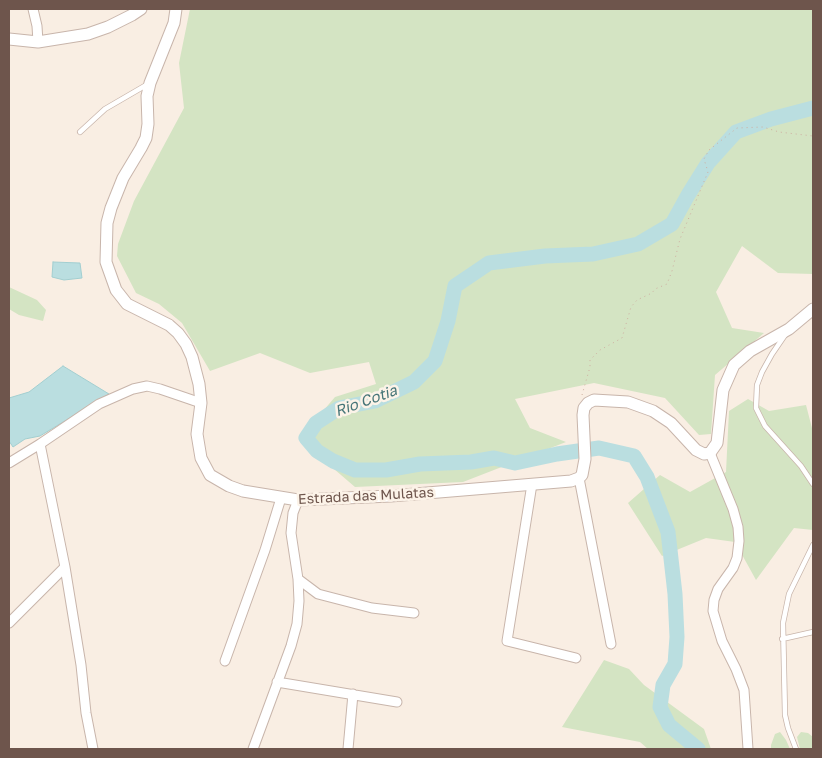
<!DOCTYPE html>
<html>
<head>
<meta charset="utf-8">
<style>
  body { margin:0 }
  #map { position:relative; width:822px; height:758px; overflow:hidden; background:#f9eee3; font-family:"Golos Text",sans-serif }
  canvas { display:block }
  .frame { position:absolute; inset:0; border:10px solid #6e554c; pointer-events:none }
</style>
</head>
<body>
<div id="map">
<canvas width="822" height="758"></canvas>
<div class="frame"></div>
</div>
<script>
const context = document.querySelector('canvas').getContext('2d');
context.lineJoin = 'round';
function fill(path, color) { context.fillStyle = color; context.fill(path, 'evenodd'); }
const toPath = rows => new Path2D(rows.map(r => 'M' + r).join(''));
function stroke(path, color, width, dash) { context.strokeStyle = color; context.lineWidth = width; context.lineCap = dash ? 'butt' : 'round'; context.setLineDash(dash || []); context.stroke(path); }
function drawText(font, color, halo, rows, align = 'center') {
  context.font = font + ' "Golos Text",sans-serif'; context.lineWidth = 5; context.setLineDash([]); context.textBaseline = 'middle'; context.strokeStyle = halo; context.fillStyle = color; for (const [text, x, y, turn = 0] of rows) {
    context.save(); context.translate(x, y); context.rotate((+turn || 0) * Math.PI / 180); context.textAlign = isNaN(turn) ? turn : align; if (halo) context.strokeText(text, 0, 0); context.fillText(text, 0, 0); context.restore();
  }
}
fill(toPath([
  [190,9,813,9,813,274,778,273,742,246,716,292,732,328,764,333,715,375,711,434,699,435,665,398,594,383,515,399,530,428,566,442,463,482,355,487,299,439,335,397,376,384,369,362,310,373,260,353,210,371,182,323,159,304,136,293,117,256,118,244,134,201,184,108,179,63],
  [9,287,37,300,46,310,43,321,19,315,9,309],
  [748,399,769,411,806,405,813,432,813,530,794,528,756,580,735,542,706,538,662,556,628,503,660,475,690,492,726,472,729,411],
  [604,660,629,669,644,685,704,729,711,749,648,749,640,742,562,727],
  [780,732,786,740,790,749,771,749,771,745,775,734],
  [801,732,808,733,813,737,813,749,800,749,797,737]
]), '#d4e4c3');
const water = toPath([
  [53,262,80,263,82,278,64,280,52,277,53,262],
  [63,366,109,394,40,436,25,439,13,447,9,441,9,398,29,392,63,366]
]);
fill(water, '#badee0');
stroke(water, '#a2ced0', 1);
stroke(toPath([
  [698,749,669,725,660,707,663,685,675,664,677,637,675,594,668,532,647,477,634,456,599,448,557,454,515,463,494,458,471,462,420,464,386,470,355,470,333,461,317,451,306,438,316,423,339,408,375,401,414,382,435,361,448,321,455,286,489,263,545,256,593,254,638,244,672,224,688,195,708,163,736,132,771,119,813,108]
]), '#badee0', 15);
const service = toPath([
  [80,132,105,109,148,84],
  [785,335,772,354,762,372,757,385,756,408,765,426,801,466,813,484],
  [782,639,813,632],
  [796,749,788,728,785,715,783,623,789,594,813,545]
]);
const minor = toPath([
  [33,9,37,26,38,42],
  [40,444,65,567,81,665,86,713,93,749],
  [710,453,733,509,738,527,739,541,737,558,733,568,718,589,714,600,713,611,722,641,736,669,744,690,748,749],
  [9,463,40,444,99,404,133,389,147,386,160,389,201,403],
  [579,478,611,644],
  [532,484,507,641,576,658],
  [298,579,318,594,372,608,414,613],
  [9,623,65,567],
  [225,661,265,550,281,498],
  [277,682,397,702],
  [253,749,291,646,297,624,299,601,298,579,291,533,293,513,298,500],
  [348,749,353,694]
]);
const tertiary = toPath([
  [176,9,174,23,150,83,147,96,148,124,146,138,141,148,123,178,111,208,107,223,106,262,116,290,127,304,169,325,178,333,186,344,192,357,199,384,201,403,197,434,201,458,210,475,229,486,243,491,298,500,391,496,571,481,579,478,582,475,585,459,583,415,584,408,588,403,594,400,628,402,653,411,671,423,696,450,704,454,710,453,717,443,723,390,734,365,750,351,789,329,813,309],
  [9,39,38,42,88,34,108,27,132,15,141,9]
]);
stroke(service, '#c8b5ab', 6);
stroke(minor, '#c8b5ab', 11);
stroke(tertiary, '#c8b5ab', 13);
stroke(toPath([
  [582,395,590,367,590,360,600,350,622,338,631,307,637,300,652,293,655,289,667,284,672,271,680,239,708,172,704,159,709,150,737,128,763,127,779,132,813,136]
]), '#cfafa1', 1, [1, 4]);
stroke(service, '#fff', 4.5);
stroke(minor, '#fff', 9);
stroke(tertiary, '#fff', 11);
drawText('14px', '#6e554c', '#fcf3e8', [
  ["Estrada das Mulatas",366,496,-3]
]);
drawText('italic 15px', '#467578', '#fcf3e8', [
  ["Rio Cotia",366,401,-20]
]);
</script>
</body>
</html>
